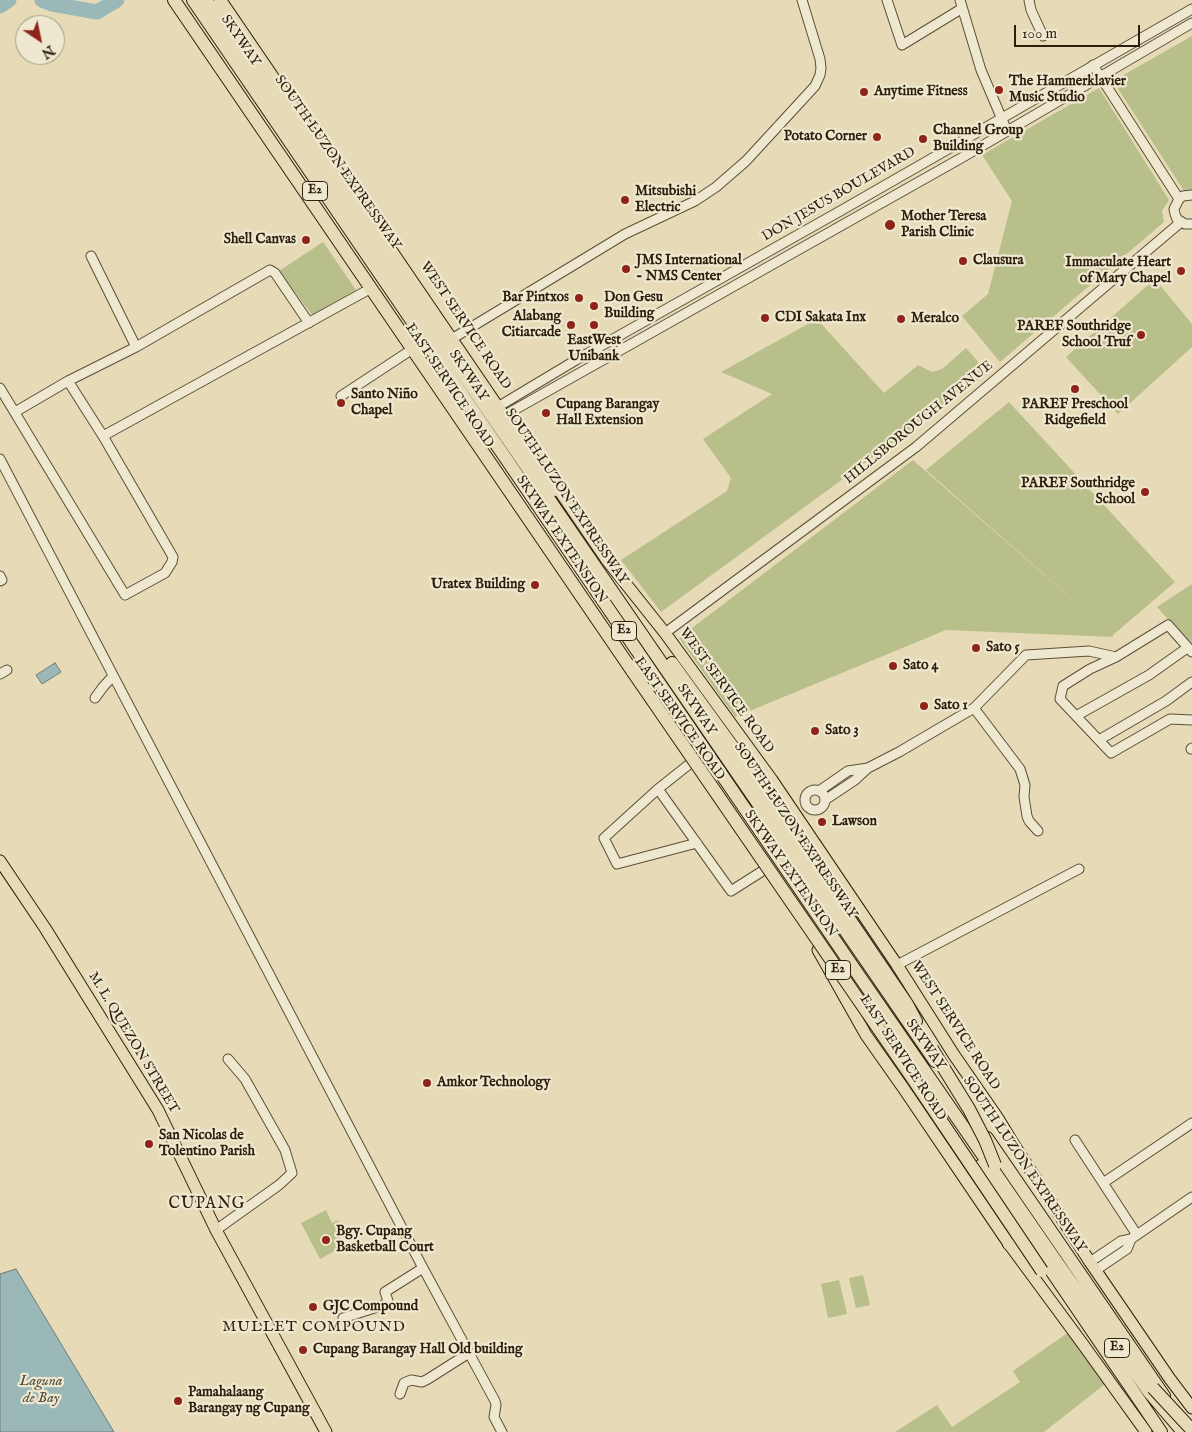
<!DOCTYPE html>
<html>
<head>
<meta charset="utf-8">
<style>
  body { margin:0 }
  #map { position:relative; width:1192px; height:1432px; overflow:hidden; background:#e6dbb6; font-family:"IM FELL English",serif }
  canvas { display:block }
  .north { position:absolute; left:15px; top:15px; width:50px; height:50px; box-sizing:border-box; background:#efe8d0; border:1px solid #a29882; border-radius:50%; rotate:146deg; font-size:14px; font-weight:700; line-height:20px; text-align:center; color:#2e1f0d }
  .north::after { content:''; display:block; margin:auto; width:18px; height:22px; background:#8f2418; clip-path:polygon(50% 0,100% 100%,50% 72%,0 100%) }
  .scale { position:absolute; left:1014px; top:25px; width:126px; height:22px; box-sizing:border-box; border:2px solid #2e1f0d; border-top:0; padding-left:6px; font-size:15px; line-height:18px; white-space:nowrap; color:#2e1f0d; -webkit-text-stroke:4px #efe8d0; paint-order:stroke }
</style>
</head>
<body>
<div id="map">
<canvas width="1192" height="1432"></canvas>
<div class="north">N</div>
<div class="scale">100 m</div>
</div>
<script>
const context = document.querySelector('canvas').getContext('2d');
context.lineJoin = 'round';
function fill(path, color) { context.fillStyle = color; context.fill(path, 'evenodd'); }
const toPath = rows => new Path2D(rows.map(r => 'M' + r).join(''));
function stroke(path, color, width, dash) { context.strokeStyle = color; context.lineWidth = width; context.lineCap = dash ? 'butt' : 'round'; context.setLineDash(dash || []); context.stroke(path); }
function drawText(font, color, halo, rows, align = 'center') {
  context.font = font + ' "IM FELL English",serif'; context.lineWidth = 4.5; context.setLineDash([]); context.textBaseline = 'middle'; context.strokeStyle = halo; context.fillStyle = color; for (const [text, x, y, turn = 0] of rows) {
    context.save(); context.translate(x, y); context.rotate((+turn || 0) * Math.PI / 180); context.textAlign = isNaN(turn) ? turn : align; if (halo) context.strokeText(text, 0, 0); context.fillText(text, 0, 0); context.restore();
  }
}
fill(toPath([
  [1192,36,1192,190,1184,191,1113,81],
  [1099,88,1169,200,1162,211,1164,222,1000,362,962,316,988,294,1012,201,982,155],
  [323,242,356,290,312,315,279,271],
  [1155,279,1192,324,1192,347,1118,414,1066,357],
  [817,319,884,393,918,365,932,372,942,369,966,348,988,373,661,612,621,560,727,491,731,478,703,439,772,394,721,372],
  [1009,402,1175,582,1113,635,1113,637,946,630,735,717,679,638,913,460,1100,624,926,470],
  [1192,584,1192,646,1157,607],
  [326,1210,332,1223,338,1220,344,1231,338,1234,344,1246,320,1259,301,1223],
  [863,1275,870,1305,856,1308,849,1278],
  [839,1280,847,1314,828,1318,821,1284],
  [1069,1332,1105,1384,1044,1432,895,1432,937,1405,952,1427,1020,1382,1013,1371]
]), '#b8bf8b');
const water = toPath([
  [55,663,61,672,42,684,36,675,55,663],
  [16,1269,114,1432,0,1432,0,1274,16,1269]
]);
fill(water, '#9bb8b9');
stroke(water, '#6f7b74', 1);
stroke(toPath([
  [42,0,52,4,97,12,117,0],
  [0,6,9,0]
]), '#9bb8b9', 15);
const minor = toPath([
  [887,0,902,45,961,9],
  [960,0,981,70,1007,131],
  [1029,0,1031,10,1043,36],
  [1093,65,1179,199],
  [1192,195,1183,196,1179,199,1174,209,1175,214,1177,219,1185,224,1192,224],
  [91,256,136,347],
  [455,337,625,234,695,201,716,187,746,161,815,86,820,75,821,68,820,59,802,0],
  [0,388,125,595,165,573,172,562,173,557,103,436,68,381],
  [341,396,408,352],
  [501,405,576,360,842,210,1192,9],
  [15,412,68,381,136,347,270,270,275,273,309,323],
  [507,414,963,157,1192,23],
  [103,436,366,291],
  [0,459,423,1268,495,1401,496,1405,494,1417,502,1432],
  [0,576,2,580,0,581],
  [665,633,916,447,1181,222],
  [1192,652,1168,625,1116,657,1090,669,1063,686,1060,699,1111,753,1170,719,1192,720],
  [0,674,7,670],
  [95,698,103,687,113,676],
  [974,708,1020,769,1025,785,1024,797,1027,816,1029,821,1038,831],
  [1076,716,1149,675,1187,648],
  [1099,740,1166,701,1192,682],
  [1191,749,1192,748],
  [692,762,658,789,604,838,617,864,697,843],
  [658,789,731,891,764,870],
  '805 800a10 10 0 1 1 20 0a10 10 0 1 1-20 0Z',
  [819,791,848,771,868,768],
  [825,800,855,780,868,768,899,752,974,708,1026,655,1089,651,1116,657],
  [897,965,1079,869],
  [1075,1140,1137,1235],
  [1103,1183,1192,1123],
  [216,1230,279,1185,292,1173,285,1150,245,1079,228,1059],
  [1090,1262,1121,1241,1131,1239,1192,1197],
  [1096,1270,1127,1249,1131,1239],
  [343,1318,387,1304,388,1301,385,1292,423,1268],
  [400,1394,404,1383,411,1380,422,1382,428,1379,469,1353]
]);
const major = toPath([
  [552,480,606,559,665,633,772,780,897,965,954,1055,999,1120,1016,1148,1090,1262,1170,1379,1192,1408],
  [0,861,45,928,158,1110,216,1230,326,1432],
  [818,950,866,1035,904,1089,1009,1244,1082,1343,1146,1432]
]);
const highway = toPath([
  [174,0,633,672],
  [193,0,853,967,1056,1261,1149,1392,1183,1432],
  [206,0,935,1061],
  [220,0,554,490],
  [672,663,735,750,907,1004,916,1021],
  [987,1138,1164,1396],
  [980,1166,1161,1432],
  [1009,1244,1036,1259]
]);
stroke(minor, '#5c4e37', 11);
stroke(major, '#2e1f0d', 13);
stroke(highway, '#2e1f0d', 14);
stroke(minor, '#efe8d0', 9);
stroke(major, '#e6dbb6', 11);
stroke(highway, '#e6dbb6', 12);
const highwayBridge = toPath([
  [633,672,911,1076,1042,1271],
  [932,1049,969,1109,985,1140,995,1165],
  [1153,1388,1192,1430]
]);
stroke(highwayBridge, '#2e1f0d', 14, []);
stroke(highwayBridge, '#e6dbb6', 12);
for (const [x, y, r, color] of [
  [999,90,5,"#8f2418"],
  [864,92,5,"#8f2418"],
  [877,137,5,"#8f2418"],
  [923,139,5,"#8f2418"],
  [625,200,5,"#8f2418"],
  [890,225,6,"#8f2418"],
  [306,240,5,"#8f2418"],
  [963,261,5,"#8f2418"],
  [626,269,5,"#8f2418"],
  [1181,271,5,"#8f2418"],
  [579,298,5,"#8f2418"],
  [594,306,5,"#8f2418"],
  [765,318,5,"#8f2418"],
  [901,319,5,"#8f2418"],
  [571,325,5,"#8f2418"],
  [594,325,5,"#8f2418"],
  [1141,335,5,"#8f2418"],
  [1075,389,5,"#8f2418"],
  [341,403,5,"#8f2418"],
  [546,413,5,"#8f2418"],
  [1145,492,5,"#8f2418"],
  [535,585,5,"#8f2418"],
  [976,648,5,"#8f2418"],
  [893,666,5,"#8f2418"],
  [924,706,5,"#8f2418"],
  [815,731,5,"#8f2418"],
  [822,822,5,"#8f2418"],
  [427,1083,5,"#8f2418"],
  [149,1144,5,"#8f2418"],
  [326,1240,5,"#8f2418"],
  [313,1307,5,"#8f2418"],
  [303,1350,5,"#8f2418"],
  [178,1401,5,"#8f2418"]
]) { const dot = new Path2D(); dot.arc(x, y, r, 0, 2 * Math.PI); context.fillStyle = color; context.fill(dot); stroke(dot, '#efe8d0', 2); }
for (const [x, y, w] of [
  [315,191,25],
  [624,631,25],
  [838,970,25],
  [1117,1348,25]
]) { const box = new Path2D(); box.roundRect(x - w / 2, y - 9.5, w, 19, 4); context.fillStyle = '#efe8d0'; context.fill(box); stroke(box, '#2e1f0d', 1); }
drawText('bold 12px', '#2e1f0d', null, [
  ["E2",315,191],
  ["E2",624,631],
  ["E2",838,970],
  ["E2",1117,1348]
]);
drawText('14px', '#2e1f0d', '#efe8d0', [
  ["SKYWAY",240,41,56],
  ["SOUTH LUZON EXPRESSWAY",337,163,55],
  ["DON JESUS BOULEVARD",839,195,-30],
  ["WEST SERVICE ROAD",465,326,56],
  ["SKYWAY",468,376,56],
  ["EAST SERVICE ROAD",449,386,56],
  ["HILLSBOROUGH AVENUE",919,423,-39],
  ["SOUTH LUZON EXPRESSWAY",566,497,56],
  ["SKYWAY EXTENSION",561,540,56],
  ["WEST SERVICE ROAD",726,691,54],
  ["SKYWAY",696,710,56],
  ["EAST SERVICE ROAD",679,719,55],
  ["SOUTH LUZON EXPRESSWAY",795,831,56],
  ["SKYWAY EXTENSION",790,874,55],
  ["WEST SERVICE ROAD",955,1026,57],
  ["M. L. QUEZON STREET",133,1043,59],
  ["SKYWAY",925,1045,55],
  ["EAST SERVICE ROAD",902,1058,57],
  ["SOUTH LUZON EXPRESSWAY",1024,1165,56]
]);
drawText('bold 14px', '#2e1f0d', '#efe8d0', [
  ["The Hammerklavier",1009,82],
  ["Music Studio",1009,98],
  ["Anytime Fitness",874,92],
  ["Channel Group",933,131],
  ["Building",933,147],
  ["Potato Corner",867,137,"right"],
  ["Mitsubishi",635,192],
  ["Electric",635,208],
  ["Mother Teresa",901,217],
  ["Parish Clinic",901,233],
  ["Shell Canvas",296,240,"right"],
  ["JMS International",636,261],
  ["- NMS Center",636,277],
  ["Clausura",973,261],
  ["Immaculate Heart",1171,263,"right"],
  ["of Mary Chapel",1171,279,"right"],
  ["Bar Pintxos",569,298,"right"],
  ["Don Gesu",604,298],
  ["Building",604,314],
  ["Alabang",561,317,"right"],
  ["Citiarcade",561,333,"right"],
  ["CDI Sakata Inx",775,318],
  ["Meralco",911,319],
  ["PAREF Southridge",1131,327,"right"],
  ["School Truf",1131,343,"right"],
  ["EastWest",594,341,"center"],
  ["Unibank",594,357,"center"],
  ["Santo Niño",351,395],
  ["Chapel",351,411],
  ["Cupang Barangay",556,405],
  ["Hall Extension",556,421],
  ["PAREF Preschool",1075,405,"center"],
  ["Ridgefield",1075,421,"center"],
  ["PAREF Southridge",1135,484,"right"],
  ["School",1135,500,"right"],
  ["Uratex Building",525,585,"right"],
  ["Sato 5",986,648],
  ["Sato 4",903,666],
  ["Sato 1",934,706],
  ["Sato 3",825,731],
  ["Lawson",832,822],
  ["Amkor Technology",437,1083],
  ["San Nicolas de",159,1136],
  ["Tolentino Parish",159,1152],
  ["Bgy. Cupang",336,1232],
  ["Basketball Court",336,1248],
  ["GJC Compound",323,1307],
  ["Cupang Barangay Hall Old building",313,1350],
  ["Pamahalaang",188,1393],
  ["Barangay ng Cupang",188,1409]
], 'left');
context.letterSpacing = '1px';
drawText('15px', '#2e1f0d', '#efe8d0', [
  ["MULLET COMPOUND",314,1328]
]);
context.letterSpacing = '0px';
drawText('italic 15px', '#4f4d41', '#efe8d0', [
  ["Laguna",41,1382],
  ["de Bay",41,1399]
]);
context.letterSpacing = '1px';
drawText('16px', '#2e1f0d', '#efe8d0', [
  ["CUPANG",207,1205]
]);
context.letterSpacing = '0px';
</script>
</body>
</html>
